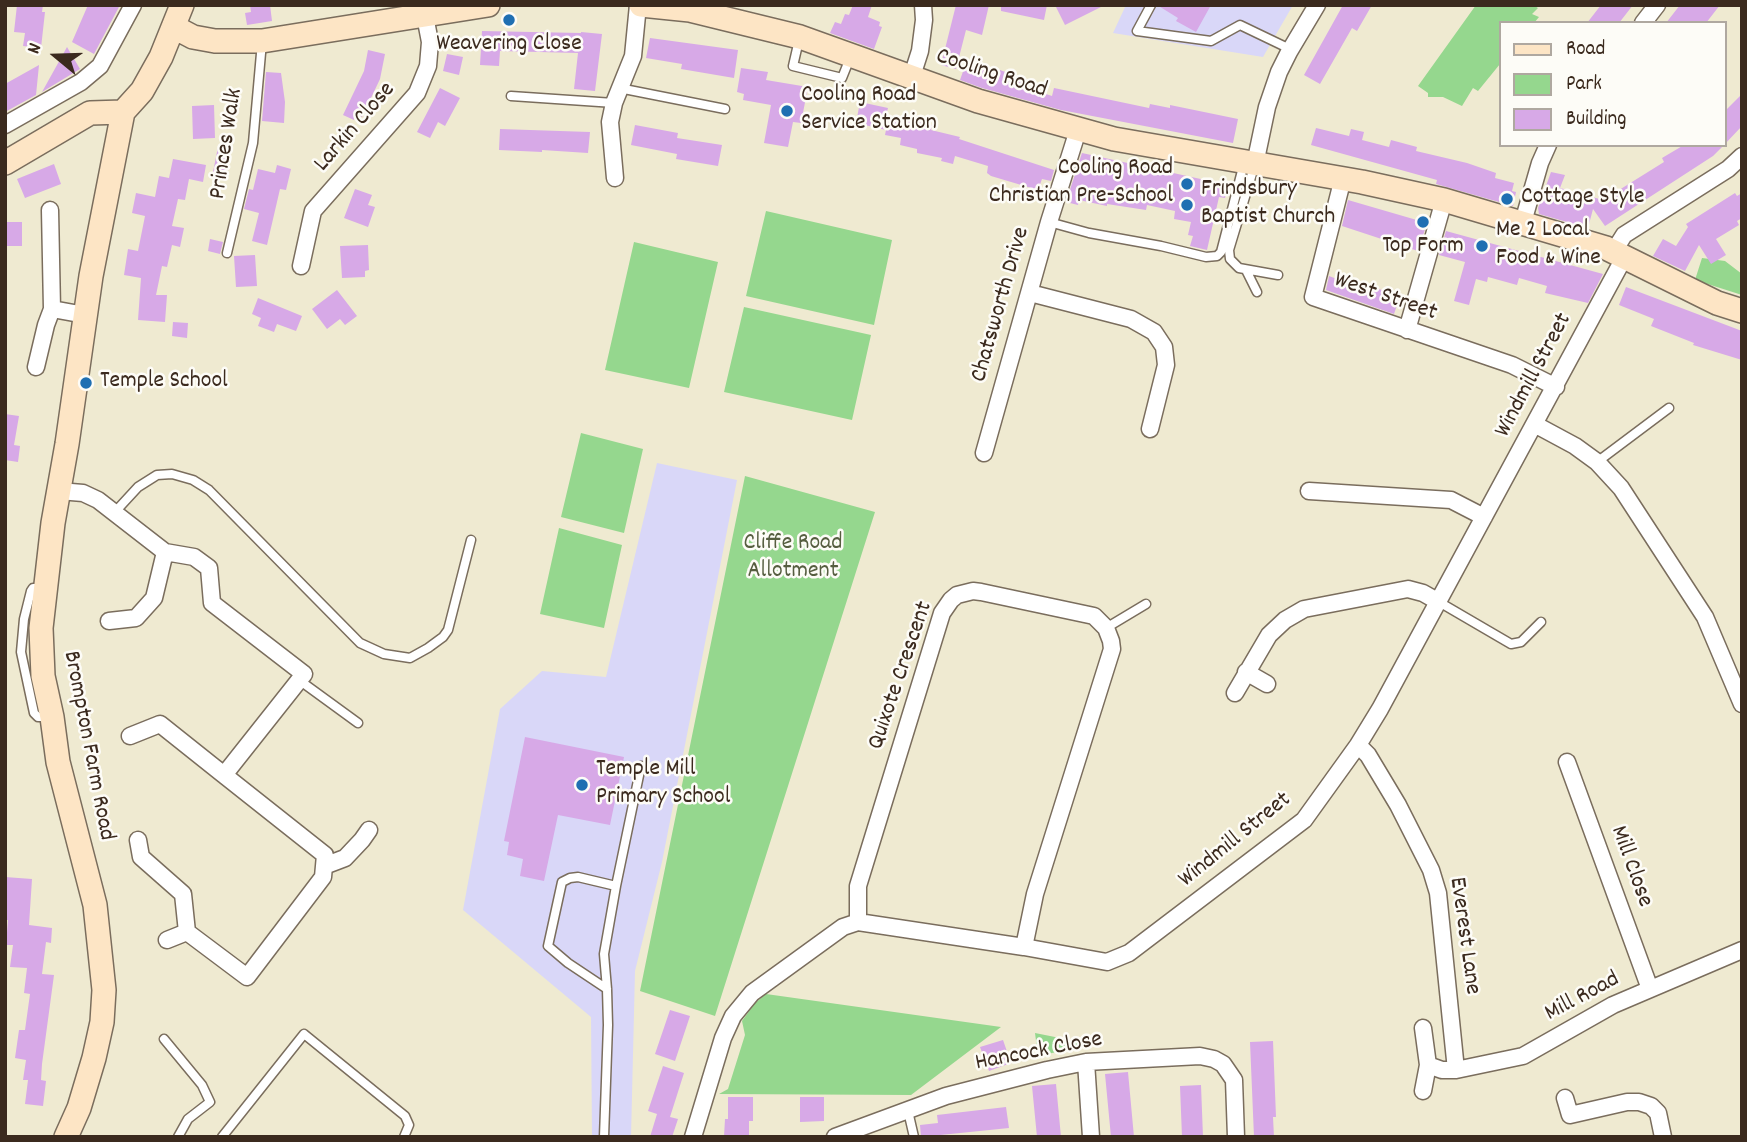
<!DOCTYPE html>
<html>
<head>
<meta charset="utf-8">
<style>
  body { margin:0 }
  #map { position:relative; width:1747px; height:1142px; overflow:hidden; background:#efead1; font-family:Dekko,sans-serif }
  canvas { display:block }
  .frame { position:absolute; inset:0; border:7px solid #3b2a1e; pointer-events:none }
  .legend { position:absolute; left:1499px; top:21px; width:228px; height:126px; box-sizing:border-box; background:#fdfcf7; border:2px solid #afa8a0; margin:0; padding:9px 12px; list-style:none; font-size:21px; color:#3b2a1e }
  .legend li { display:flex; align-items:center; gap:14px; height:35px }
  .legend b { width:35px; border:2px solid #afa8a0 }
  .north { position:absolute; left:21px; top:21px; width:70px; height:70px; -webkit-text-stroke:5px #fdfcf7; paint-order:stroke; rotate:289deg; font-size:19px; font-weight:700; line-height:28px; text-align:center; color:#3b2a1e }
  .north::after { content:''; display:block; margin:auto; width:24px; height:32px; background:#3b2a1e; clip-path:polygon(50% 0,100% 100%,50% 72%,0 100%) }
</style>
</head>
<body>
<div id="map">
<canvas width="1747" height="1142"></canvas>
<div class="frame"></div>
<ul class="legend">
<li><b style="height:9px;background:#fde5c5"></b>Road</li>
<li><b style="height:19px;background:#95d78e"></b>Park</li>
<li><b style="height:19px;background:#d7a9e7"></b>Building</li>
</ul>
<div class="north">N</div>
</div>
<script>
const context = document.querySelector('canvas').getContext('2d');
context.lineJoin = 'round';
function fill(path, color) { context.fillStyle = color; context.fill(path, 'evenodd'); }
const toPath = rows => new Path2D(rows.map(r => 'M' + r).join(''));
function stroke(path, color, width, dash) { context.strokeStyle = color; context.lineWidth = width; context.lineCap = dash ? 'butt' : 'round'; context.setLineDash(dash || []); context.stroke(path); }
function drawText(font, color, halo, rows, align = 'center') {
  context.font = font + ' Dekko,sans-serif'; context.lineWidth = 5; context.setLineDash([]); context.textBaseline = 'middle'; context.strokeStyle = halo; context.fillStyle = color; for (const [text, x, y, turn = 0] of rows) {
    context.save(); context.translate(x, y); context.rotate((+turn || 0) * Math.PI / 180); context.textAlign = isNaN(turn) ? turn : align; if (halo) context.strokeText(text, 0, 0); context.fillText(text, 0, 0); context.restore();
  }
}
fill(toPath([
  [1126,5,1293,5,1263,57,1113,33],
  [657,463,737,480,662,862,635,971,631,1137,592,1137,591,1017,463,910,500,709,542,671,606,677]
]), '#d9d7f8');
fill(toPath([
  [1476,5,1533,5,1538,8,1532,14,1539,17,1534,23,1500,23,1500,64,1478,91,1473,88,1462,106,1443,97,1428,97,1428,93,1418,86],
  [766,211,892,240,874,325,746,296],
  [634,242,718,262,689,388,605,370],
  [1702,258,1725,261,1742,274,1742,295,1695,280],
  [744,307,871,335,852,420,724,392],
  [581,433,643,449,624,533,561,517],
  [745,476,875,512,715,1016,640,991],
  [559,528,622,545,604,628,540,614],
  [766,994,1001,1027,911,1095,719,1094,728,1089,745,1035,742,1021,755,1003],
  [1035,1033,1085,1043,1080,1047,1038,1056]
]), '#95d78e');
fill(toPath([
  [17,5,43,5,42,12,45,12,41,48,23,46,25,33,14,32],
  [88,5,120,5,94,54,72,42],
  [250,5,270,5,272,21,247,25,245,13,251,12],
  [853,5,872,5,868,17,880,22,879,26,882,27,874,49,830,33,835,22,841,24,845,14,849,15],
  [956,5,989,5,982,35,966,30,956,69,941,65],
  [1001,5,1047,5,1044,20,1001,11],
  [1055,5,1105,5,1065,25],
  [1157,5,1211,5,1196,32,1176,21,1178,18],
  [1343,5,1372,5,1357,31,1352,28,1320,84,1304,75],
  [1601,5,1633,5,1619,23,1587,23],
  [1680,5,1720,5,1706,23,1666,23],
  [482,31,581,33,581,32,602,34,595,91,574,89,578,53,500,51,499,66,480,65],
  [650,38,738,50,734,78,681,69,682,64,646,58],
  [67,47,80,69,42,92],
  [368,50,385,54,380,79,362,117,357,114,354,120,343,115,364,71],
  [447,54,463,57,459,75,443,71],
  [966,63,995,74,997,69,1031,81,1028,88,1052,96,1054,88,1149,108,1150,104,1170,108,1170,105,1238,119,1233,143,1061,110,982,88,960,80],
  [39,65,36,95,5,112,5,84],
  [741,68,768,72,766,80,808,87,801,123,793,122,788,147,764,143,771,105,743,100,744,94,737,92],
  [266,72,281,73,285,102,284,123,262,121],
  [440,88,460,98,445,126,438,122,430,138,417,132],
  [1742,94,1742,126,1724,145,1724,112],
  [860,102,888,108,886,115,932,125,931,130,960,137,959,139,1054,170,1051,181,1042,179,1038,190,991,176,987,173,988,166,955,156,953,164,941,161,942,158,917,153,917,149,900,145,901,138,885,135,886,130,856,123],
  [214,105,215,138,193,139,192,106],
  [635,125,678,133,677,138,722,145,718,166,676,159,677,154,631,145],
  [1316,128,1349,136,1351,129,1364,132,1362,140,1389,147,1391,140,1417,147,1416,151,1467,163,1496,173,1495,178,1514,183,1512,191,1516,192,1513,206,1436,184,1437,180,1311,145],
  [500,129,590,132,588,153,542,150,542,152,499,150],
  [1684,145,1724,145,1713,156,1605,226,1593,209,1588,228,1539,214,1538,208,1551,172,1565,175,1560,188,1603,200,1664,162,1662,158],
  [218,147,231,150,226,175,213,172],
  [1082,153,1228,185,1225,198,1219,197,1207,250,1190,246,1193,236,1188,235,1191,222,1174,219,1175,211,1147,205,1146,210,1107,204,1107,206,1079,200,1078,205,1066,202],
  [173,159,206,165,203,182,189,179,185,200,178,199,172,226,184,228,180,247,172,245,167,267,162,266,156,295,167,295,165,322,138,320,141,278,124,275,128,249,138,251,145,216,132,213,136,193,155,197,159,176,169,178],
  [54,164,61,184,25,198,17,179],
  [277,165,291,169,286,190,280,189,267,245,252,241,259,213,244,209,249,189,253,190,258,169,275,173],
  [355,189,372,195,368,205,375,207,368,227,344,218],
  [1735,193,1737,196,1742,193,1742,218,1737,221,1739,225,1716,239,1726,255,1711,264,1699,245,1685,271,1653,256,1663,239,1676,246,1688,227,1686,224],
  [1348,200,1427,223,1418,251,1342,226],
  [5,222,22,222,22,246,5,246],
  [1446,231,1603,274,1588,303,1545,293,1547,286,1519,278,1517,285,1488,277,1487,282,1476,279,1469,305,1454,301,1465,262,1439,255],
  [210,239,223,242,220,254,208,251],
  [368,245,369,270,365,271,365,277,342,278,340,246],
  [255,255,257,286,236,287,234,256],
  [1329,276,1353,285,1355,281,1400,296,1394,314,1326,290],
  [1626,287,1742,331,1742,360,1693,345,1694,343,1651,326,1654,319,1619,305],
  [337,290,357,316,345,325,340,319,327,329,312,309],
  [258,298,302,316,296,331,277,324,274,332,258,326,261,318,252,314],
  [173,322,188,323,187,338,172,336],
  [5,414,19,416,14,445,20,446,18,462,5,460],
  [525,737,624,757,610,825,558,815,544,881,520,876,523,859,507,855,509,842,504,841],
  [5,877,32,879,29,925,52,928,51,943,46,942,42,974,54,975,42,1064,41,1080,46,1081,43,1106,25,1104,28,1080,23,1080,26,1060,15,1058,19,1030,25,1030,30,994,24,993,27,968,10,967,13,945,6,945,8,920,5,920],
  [670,1010,690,1016,675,1061,655,1054],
  [1003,1040,1011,1063,989,1071,980,1047],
  [1273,1041,1276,1117,1273,1117,1274,1137,1254,1137,1250,1042],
  [663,1066,684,1073,670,1117,678,1119,672,1137,650,1137,657,1114,648,1111],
  [1128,1072,1134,1137,1111,1137,1105,1074],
  [1056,1084,1061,1137,1037,1137,1032,1086],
  [1201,1085,1203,1137,1182,1137,1180,1086],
  [728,1097,753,1097,753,1121,749,1121,749,1137,724,1137,725,1119,728,1119],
  [800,1097,824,1097,824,1121,800,1122],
  [1006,1107,1009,1128,921,1137,920,1125,938,1123,937,1115]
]), '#d7a9e7');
const service = toPath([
  [1151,5,1137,31,1211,41,1240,25,1290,49],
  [799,40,793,66,842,78,850,58],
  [619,88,725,109],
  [511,96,614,103],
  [1254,167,1229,250,1230,259,1239,268,1278,275],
  [1049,222,1089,233,1161,246,1206,257,1217,256,1221,252,1244,163],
  [227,253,253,143,262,42],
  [1246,270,1257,292],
  [1597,462,1669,408],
  [114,513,138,487,157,475,172,474,193,480,209,490,360,643,384,654,410,658,428,648,443,637,448,630,471,540],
  [43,588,33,588,31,591,24,619,21,652,34,713,38,717,49,717],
  [1439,602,1511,644,1521,642,1541,622],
  [1106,628,1146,604],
  [299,680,358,723],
  [616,886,641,766],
  [164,1039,202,1085,210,1102,188,1119,178,1137],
  [908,1111,914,1137],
  [222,1137,304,1034,405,1116,409,1125,404,1137],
  [604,1137,608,1025,607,989,604,954,616,886,578,877,570,878,562,882,548,946,568,963,607,989]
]);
const minor = toPath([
  [1643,23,1657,5],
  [912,76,920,51,924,20,923,5],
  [5,125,81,82,100,66,133,5],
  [1255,164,1267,107,1279,72,1289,52,1317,5],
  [615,178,610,122,614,103,633,56,638,5],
  [1343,178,1313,297,1512,365,1556,387],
  [50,210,52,309,85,315],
  [1523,222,1540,163,1548,145],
  [1614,251,1624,235,1728,169,1742,156],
  [301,266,313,211,417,93,428,66,430,42,425,16],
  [1030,293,1131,319,1154,332,1164,347,1166,365,1150,429],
  [1407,330,1444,200],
  [36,367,46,325,52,309],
  [1536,425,1575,446,1597,462,1621,488,1705,617,1742,704],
  [984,453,1049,222,1078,130],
  [59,491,83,493,98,500,165,552,194,557,209,568,212,603,304,674,224,775,325,855,323,877,247,977,187,932,183,894,141,857,138,840],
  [1309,491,1451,500,1484,517],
  [109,621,136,618,154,598,165,552],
  [1246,672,1267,684],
  [1235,693,1269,635,1285,620,1304,609,1408,589,1423,593,1439,602],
  [130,736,160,724,224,775],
  [1358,745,1368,755,1398,805,1431,870,1438,893,1456,1070],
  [1567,762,1650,989],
  [324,866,345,858,362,840,369,830],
  [858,922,858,886,942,613,951,600,957,595,973,591,981,592,1094,616,1106,628,1111,641,1112,649,1035,894,1024,947],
  [167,940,187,932],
  [1423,1028,1428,1065,1442,1070,1456,1070,1523,1056,1613,1005,1742,950],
  [1086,1062,1091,1137],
  [1423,1091,1428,1065],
  [1565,1098,1570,1115,1627,1102,1639,1102,1651,1106,1658,1113,1663,1137],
  [693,1137,723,1038,733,1016,752,993,843,927,858,922,1024,947,1107,962,1129,953,1304,820,1358,745,1380,709,1625,256],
  [835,1137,946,1096,1047,1070,1086,1062,1200,1056,1214,1059,1223,1064,1234,1080,1236,1137]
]);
const secondary = toPath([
  [641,5,690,10,800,37,978,101,1114,139,1362,182,1444,200,1606,248,1717,303,1742,311],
  [174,27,193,37,215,41,262,41,488,5],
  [5,163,90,113,123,112],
  [66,1137,79,1108,94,1058,102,1022,104,990,95,905,58,762,52,717,43,676,41,628,53,523,67,444,91,276,123,112,142,91,161,57,182,5]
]);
stroke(service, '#7a6d5d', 11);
stroke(minor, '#7a6d5d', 19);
stroke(secondary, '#7a6d5d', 26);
stroke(service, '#fff', 8);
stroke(minor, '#fff', 16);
stroke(secondary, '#fde5c5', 23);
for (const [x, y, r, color] of [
  [509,20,7,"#1f6fb2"],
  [787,111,7,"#1f6fb2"],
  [1187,184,7,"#1f6fb2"],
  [1507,199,7,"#1f6fb2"],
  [1187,205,7,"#1f6fb2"],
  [1423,222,7,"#1f6fb2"],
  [1482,246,7,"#1f6fb2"],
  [86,383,7,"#1f6fb2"],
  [582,785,7,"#1f6fb2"]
]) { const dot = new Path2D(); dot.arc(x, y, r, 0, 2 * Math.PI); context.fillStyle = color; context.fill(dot); stroke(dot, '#fdfcf7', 2.5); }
drawText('24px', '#3b2a1e', '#fdfcf7', [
  ["Weavering Close",509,46,"center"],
  ["Cooling Road",801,97],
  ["Service Station",801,125],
  ["Cooling Road",1173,170,"right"],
  ["Christian Pre-School",1173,198,"right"],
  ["Frindsbury",1201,191],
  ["Baptist Church",1201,219],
  ["Cottage Style",1521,199],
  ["Me 2 Local",1496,232],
  ["Food & Wine",1496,260],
  ["Top Form",1423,248,"center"],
  ["Temple School",100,383],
  ["Temple Mill",596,771],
  ["Primary School",596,799]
], 'left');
drawText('24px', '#3b2a1e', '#fdfcf7', [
  ["Cooling Road",991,75,18],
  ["Larkin Close",356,128,-49],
  ["Princes Walk",228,144,-81],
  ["West Street",1385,298,19],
  ["Chatsworth Drive",1002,305,-74],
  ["Windmill Street",1535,376,-62],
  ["Quixote Crescent",902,676,-71],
  ["Brompton Farm Road",87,746,79],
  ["Windmill Street",1236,841,-39],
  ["Mill Close",1630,867,70],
  ["Everest Lane",1463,936,82],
  ["Mill Road",1583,998,-28],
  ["Hancock Close",1039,1053,-11]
]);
drawText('24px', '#565e40', '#fdfcf7', [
  ["Cliffe Road",793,545],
  ["Allotment",793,573]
]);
</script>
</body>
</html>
